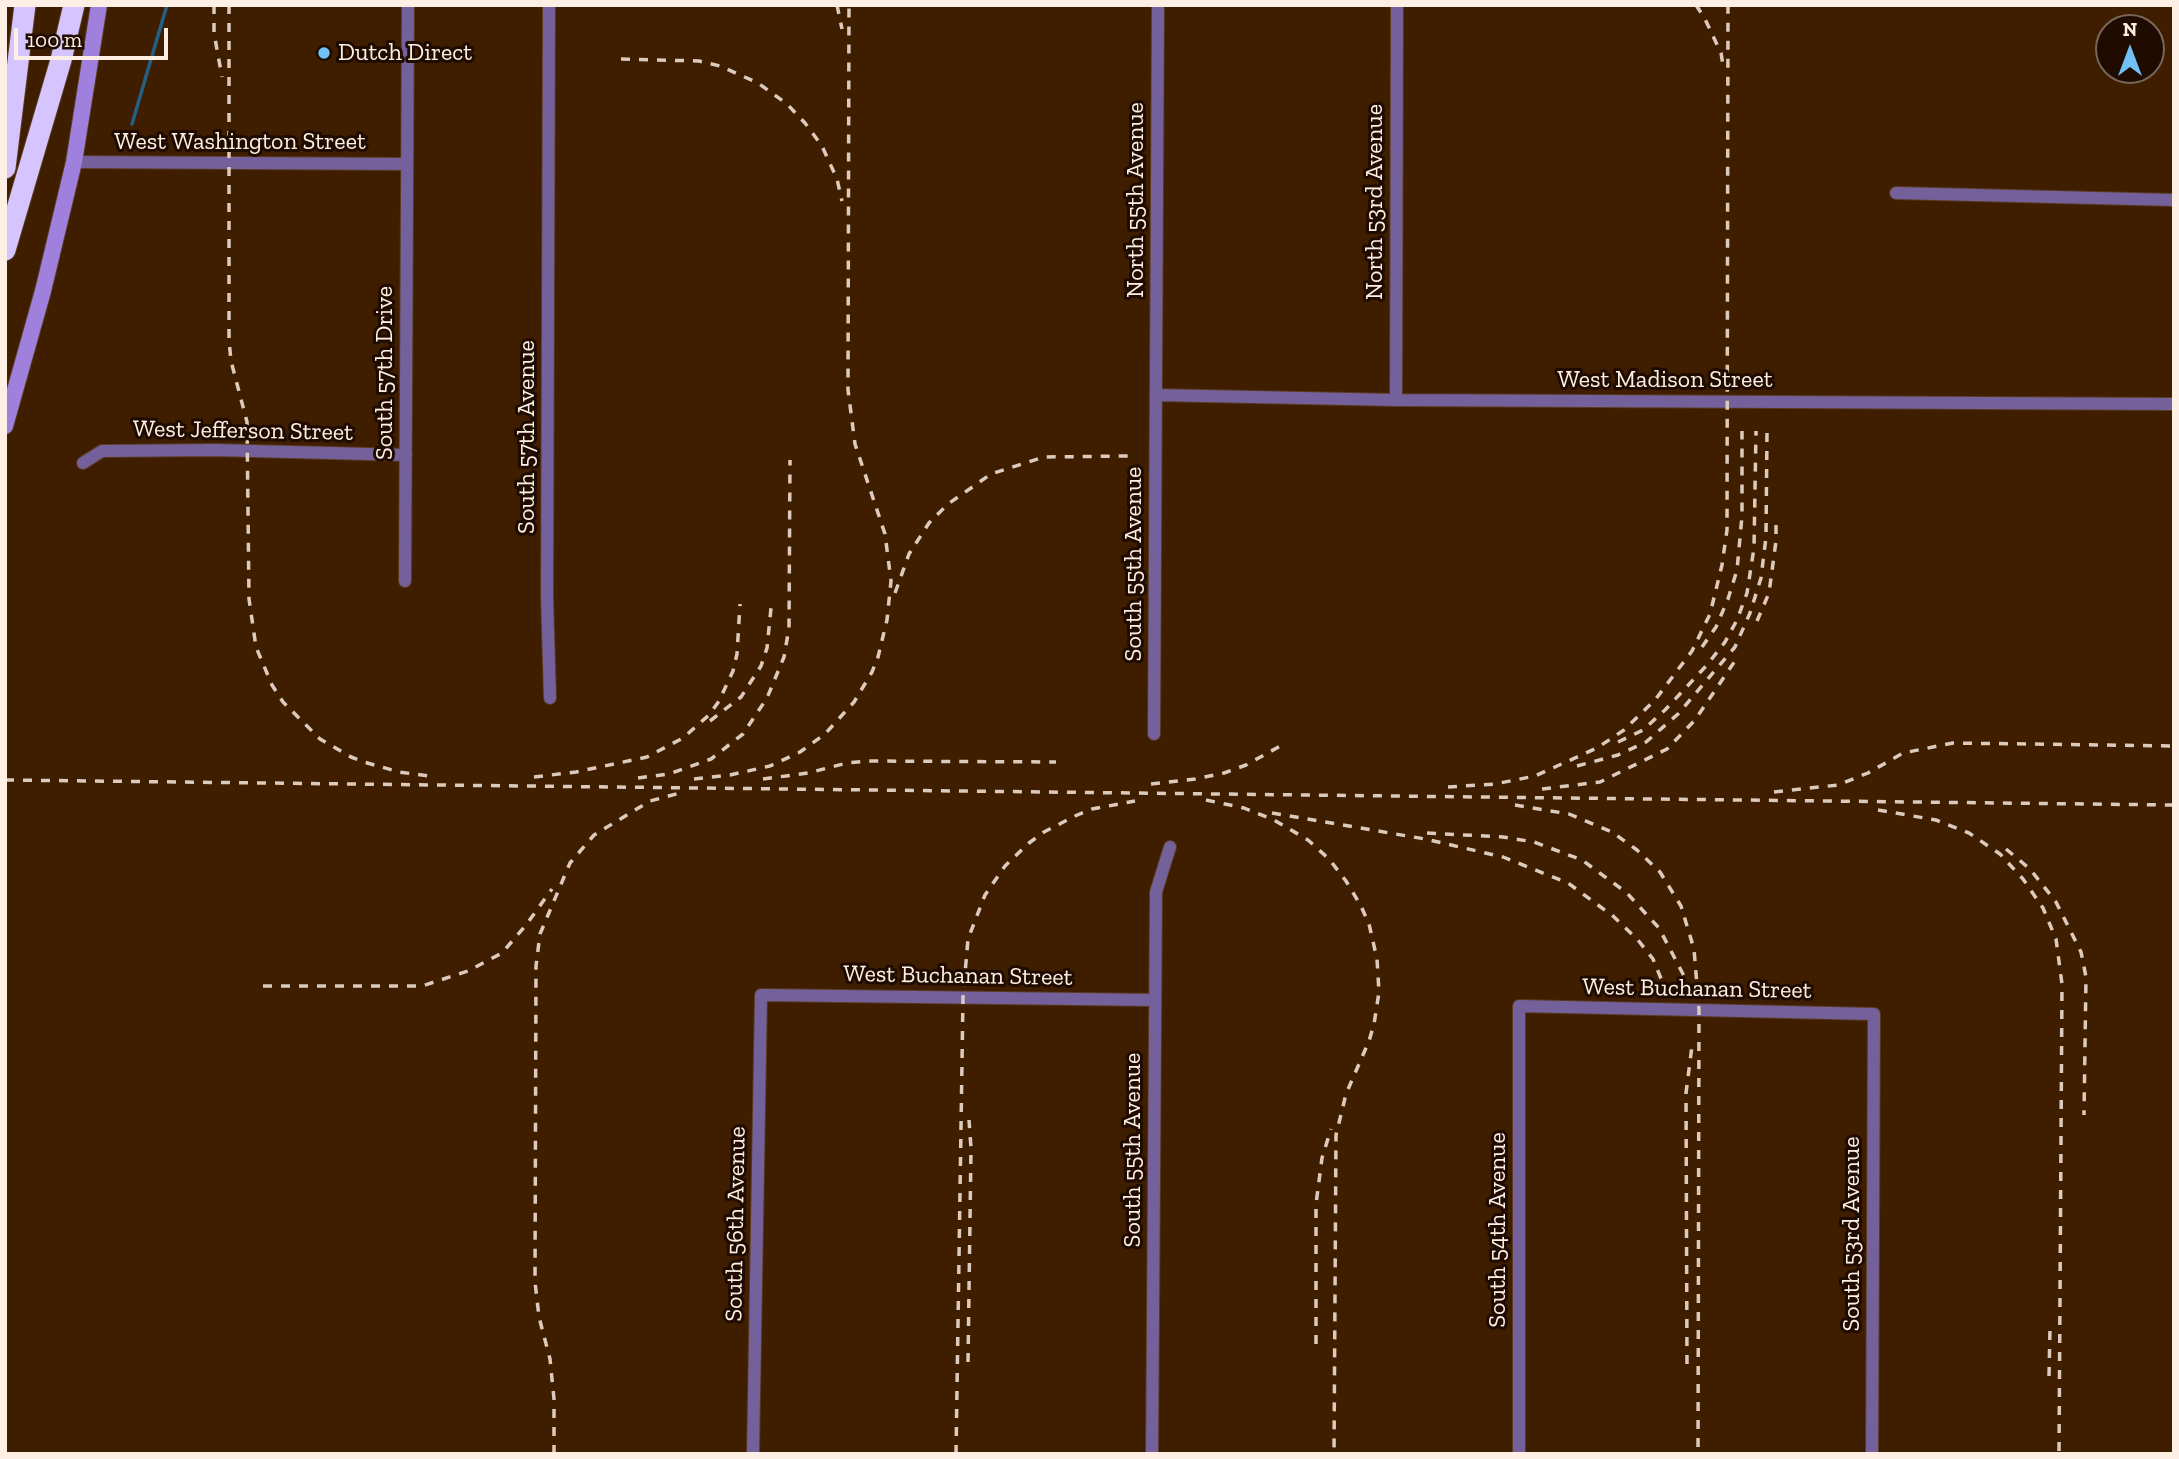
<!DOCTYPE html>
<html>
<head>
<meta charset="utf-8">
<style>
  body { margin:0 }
  #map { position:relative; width:2179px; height:1459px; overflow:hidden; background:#3f1e00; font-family:"Zilla Slab",serif }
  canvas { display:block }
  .frame { position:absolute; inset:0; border:7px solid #feefe4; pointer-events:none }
  .north { position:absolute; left:2095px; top:14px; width:70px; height:70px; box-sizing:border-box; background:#1f0b00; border:2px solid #78665b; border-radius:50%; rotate:0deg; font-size:19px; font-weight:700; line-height:28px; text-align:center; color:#feefe4 }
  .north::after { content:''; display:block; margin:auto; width:24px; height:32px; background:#71c1f5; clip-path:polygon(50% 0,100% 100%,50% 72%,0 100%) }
  .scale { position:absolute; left:14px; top:28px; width:154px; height:32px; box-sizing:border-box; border:4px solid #feefe4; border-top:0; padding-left:9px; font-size:21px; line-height:24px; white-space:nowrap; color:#feefe4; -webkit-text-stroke:5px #1f0b00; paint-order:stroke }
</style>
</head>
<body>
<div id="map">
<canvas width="2179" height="1459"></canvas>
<div class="frame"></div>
<div class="north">N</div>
<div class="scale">100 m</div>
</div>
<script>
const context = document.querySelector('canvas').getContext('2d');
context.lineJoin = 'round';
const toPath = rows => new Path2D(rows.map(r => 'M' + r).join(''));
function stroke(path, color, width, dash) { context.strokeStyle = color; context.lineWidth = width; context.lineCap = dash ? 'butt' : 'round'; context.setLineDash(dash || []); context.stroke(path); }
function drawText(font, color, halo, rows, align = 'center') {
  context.font = font + ' "Zilla Slab",serif'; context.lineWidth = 6; context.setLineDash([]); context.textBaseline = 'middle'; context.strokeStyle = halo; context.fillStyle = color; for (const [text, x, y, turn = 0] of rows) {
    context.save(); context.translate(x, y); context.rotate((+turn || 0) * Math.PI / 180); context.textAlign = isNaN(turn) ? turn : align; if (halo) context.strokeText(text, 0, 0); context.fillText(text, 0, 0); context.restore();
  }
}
stroke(toPath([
  [132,124,167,5]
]), '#246084', 3.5);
const street = toPath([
  [549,5,547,597,550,698],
  [74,162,407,164],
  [1896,193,2174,200],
  [1157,395,1396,400,2174,404],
  [1396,400,1397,5],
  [83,463,102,451,215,450,406,455],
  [405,581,408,5],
  [1154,734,1158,5],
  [753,1454,761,995,1155,1000],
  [1152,1454,1156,892,1170,847],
  [1519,1454,1519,1006,1874,1014,1872,1454]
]);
const secondary = toPath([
  [5,426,43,291,74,162,99,5]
]);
const highway = toPath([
  [5,168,25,5],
  [5,250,61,60,74,5]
]);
stroke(street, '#5a3b20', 14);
stroke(secondary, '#5a3b20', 18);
stroke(highway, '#5a3b20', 23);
stroke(street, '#74619b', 12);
stroke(secondary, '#a080dd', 16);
stroke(highway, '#d5c4fd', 21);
stroke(toPath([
  [214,5,214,33,222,77],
  [229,5,229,340,231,361,247,422,249,599,256,647,272,685,283,702,320,739,351,757,364,762,399,772,429,776],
  [837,5,842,29],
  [1696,5,1705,19,1721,53,1723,65],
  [621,59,699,61,720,66,758,83,787,104,805,123,822,146,837,179,842,201],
  [895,593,909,554,929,523,948,504,991,474,1044,457,1129,456],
  [1757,621,1769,593,1776,541,1776,519],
  [1702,647,1716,627,1728,599,1737,570,1742,516,1742,431],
  [710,721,741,697,761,666,767,648,771,608],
  [1618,742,1643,730,1665,710,1707,665,1725,642,1737,620,1747,593,1754,548,1756,431],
  [1577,766,1618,755,1646,742,1678,714,1735,647,1750,613,1761,578,1766,537,1767,432],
  [534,777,576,772,647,757,683,738,709,715,719,701,733,671,737,654,740,604],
  [638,778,669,774,711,759,743,734,767,698,784,657,789,628,790,460],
  [694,779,730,775,770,766,800,752,825,734,854,702,872,672,878,657,887,620,891,581,885,534,855,444,848,390,849,5],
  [763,779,808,773,847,763,867,761,1056,762],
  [5,780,2174,805],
  [1151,784,1195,779,1224,773,1246,765,1284,744],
  [1448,787,1495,784,1535,776,1597,748,1624,730,1655,700,1692,651,1710,614,1722,565,1727,530,1728,5],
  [1542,789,1600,782,1667,749,1695,720,1739,655],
  [1774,792,1838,785,1868,773,1903,753,1953,743,2174,746],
  [1206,800,1244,808,1274,820,1308,840,1329,859,1346,881,1361,906,1369,924,1377,959,1379,992,1374,1024,1369,1041,1346,1094,1336,1135,1334,1454],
  [1515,805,1569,814,1612,832,1637,850,1660,872,1681,906,1694,949,1699,1010,1698,1454],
  [1878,810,1936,820,1969,833,2000,854,2023,879,2043,908,2056,939,2062,984,2059,1454],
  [1272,813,1425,839,1503,857,1568,883,1613,916,1638,940,1653,959,1662,981],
  [1427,833,1503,837,1534,842,1582,860,1627,893,1646,914,1659,928,1684,976],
  [2006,849,2030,869,2056,902,2081,952,2086,977,2084,1115],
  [263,986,422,986,468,971,502,953,526,925,552,889],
  [1316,1344,1316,1204,1322,1158,1331,1129],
  [968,1362,971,1148,969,1120],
  [1687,1364,1686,1093,1692,1046],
  [2049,1376,2050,1328],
  [554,1454,554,1399,550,1359,539,1317,535,1282,536,966,540,934,570,863,594,835,650,801,680,793],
  [956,1454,963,997,968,939,985,895,1005,866,1029,843,1044,832,1075,816,1092,809,1135,801]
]), '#dccabc', 3.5, [9, 9]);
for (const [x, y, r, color] of [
  [324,53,7,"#71c1f5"]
]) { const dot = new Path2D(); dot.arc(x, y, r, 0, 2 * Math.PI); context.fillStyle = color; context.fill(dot); stroke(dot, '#1f0b00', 2.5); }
drawText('24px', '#feefe4', '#1f0b00', [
  ["Dutch Direct",338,53]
], 'left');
drawText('24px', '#feefe4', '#1f0b00', [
  ["West Washington Street",240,142],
  ["North 55th Avenue",1136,200,-90],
  ["North 53rd Avenue",1375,202,-90],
  ["South 57th Drive",385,373,-90],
  ["West Madison Street",1665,380],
  ["West Jefferson Street",243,431,1],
  ["South 57th Avenue",527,437,-90],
  ["South 55th Avenue",1134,564,-90],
  ["West Buchanan Street",958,976,1],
  ["West Buchanan Street",1697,989,1],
  ["South 55th Avenue",1133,1150,-90],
  ["South 56th Avenue",736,1224,-89],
  ["South 54th Avenue",1498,1230,-90],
  ["South 53rd Avenue",1852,1234,-90]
]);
</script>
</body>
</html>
